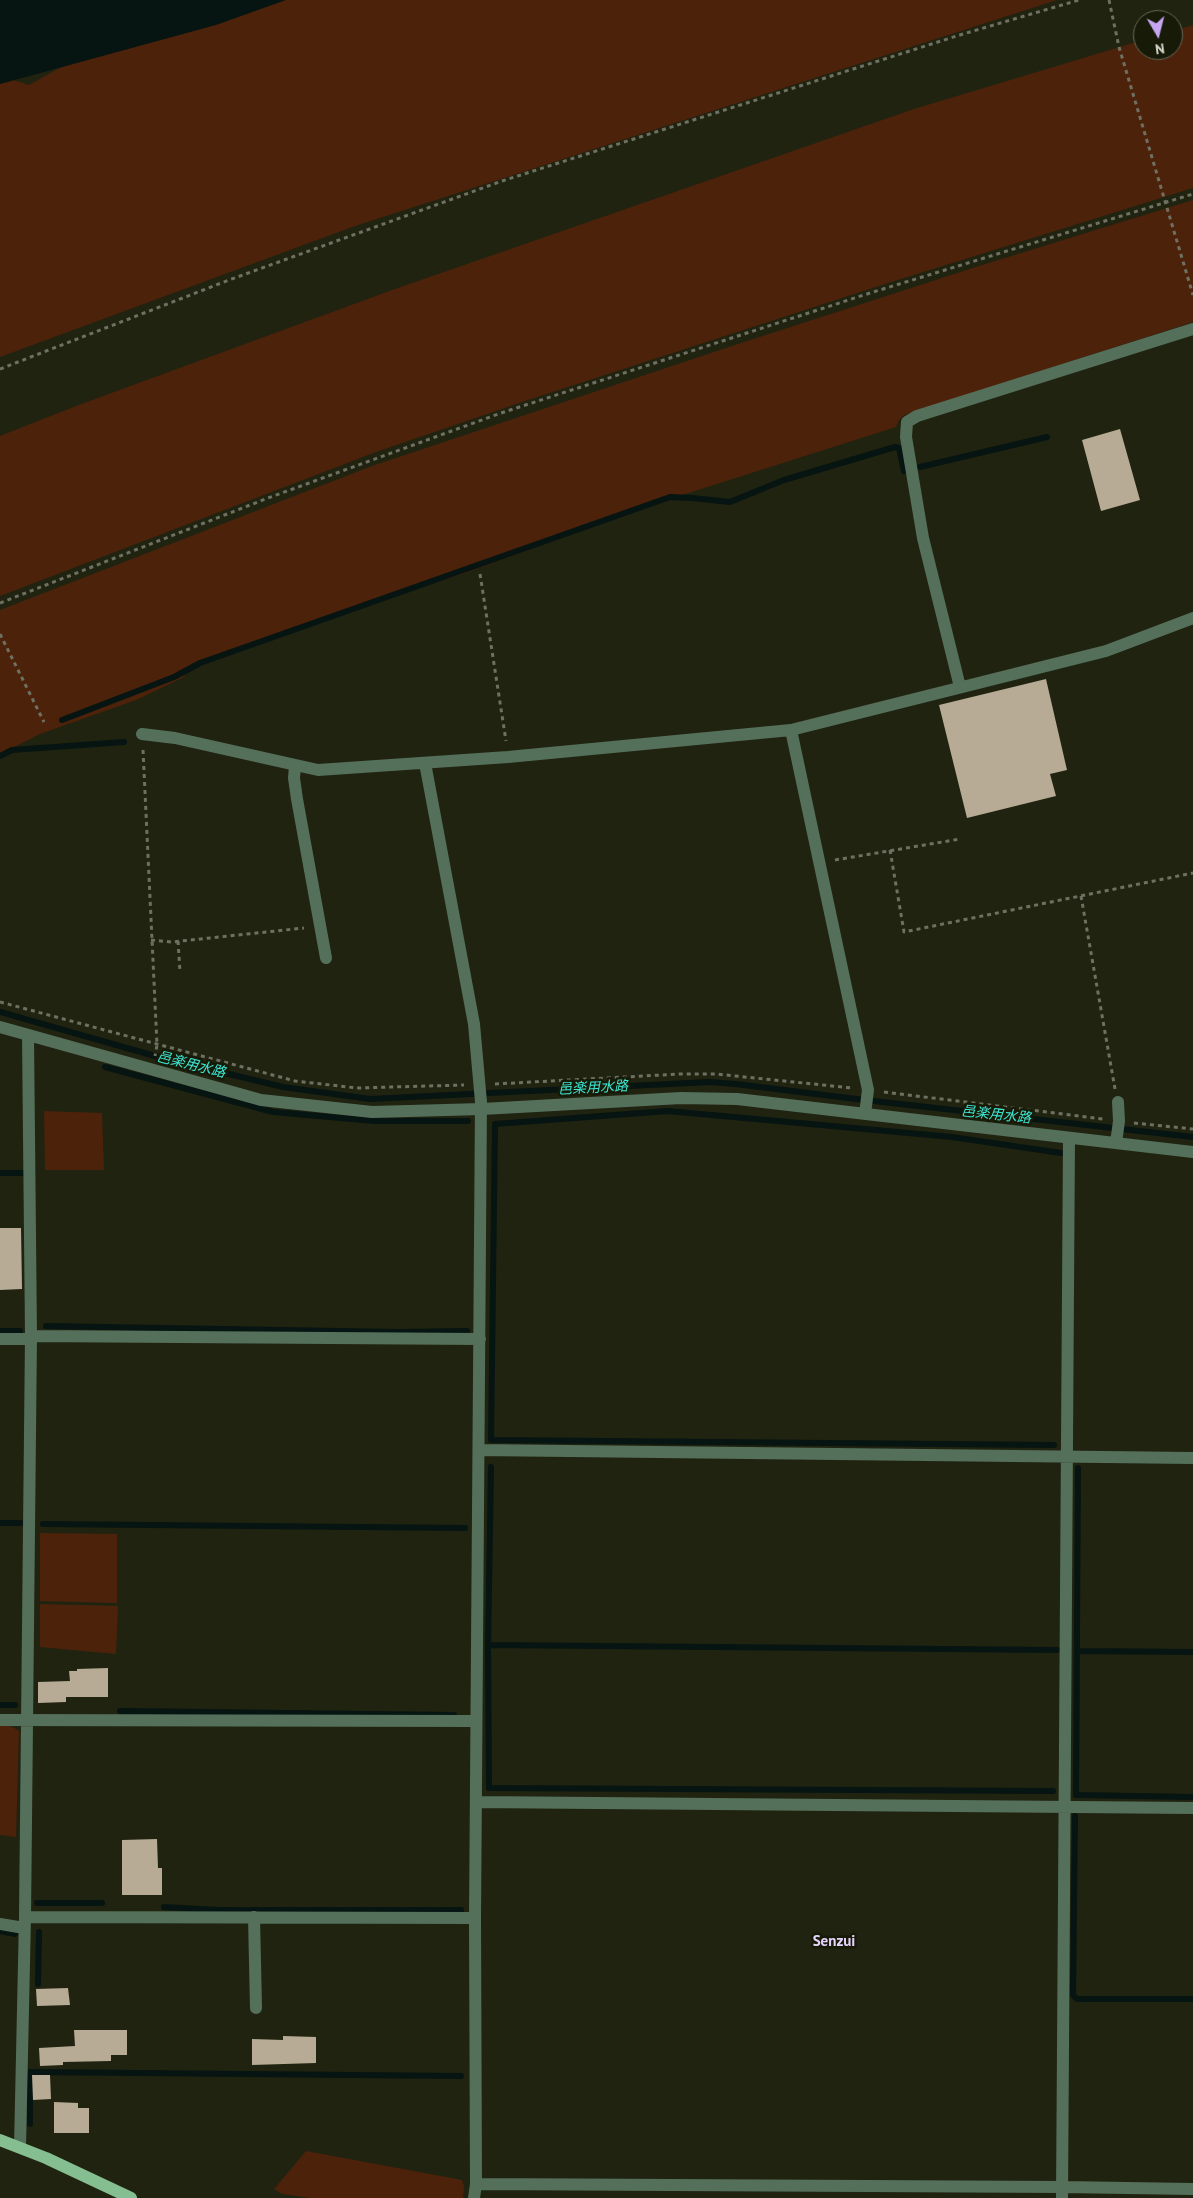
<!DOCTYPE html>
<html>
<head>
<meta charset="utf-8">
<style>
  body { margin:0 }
  #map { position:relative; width:1193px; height:2198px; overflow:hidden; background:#202310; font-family:"PT Sans",sans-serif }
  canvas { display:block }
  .north { position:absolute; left:1133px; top:10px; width:50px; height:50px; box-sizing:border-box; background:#171a07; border:1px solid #646757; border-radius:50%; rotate:172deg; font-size:14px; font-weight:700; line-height:20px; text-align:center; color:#d8dbce }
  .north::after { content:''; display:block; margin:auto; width:18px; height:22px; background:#c6a6f0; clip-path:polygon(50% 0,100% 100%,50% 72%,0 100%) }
</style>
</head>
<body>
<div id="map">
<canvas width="1193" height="2198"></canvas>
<div class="north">N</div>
</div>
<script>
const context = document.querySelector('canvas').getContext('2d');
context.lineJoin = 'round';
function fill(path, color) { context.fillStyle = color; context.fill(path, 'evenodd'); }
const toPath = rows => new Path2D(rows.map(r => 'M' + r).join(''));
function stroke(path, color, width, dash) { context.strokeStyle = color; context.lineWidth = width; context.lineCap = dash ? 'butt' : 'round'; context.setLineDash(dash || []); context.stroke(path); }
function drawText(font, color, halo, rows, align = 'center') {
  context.font = font + ' "PT Sans","Noto Sans JP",sans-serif'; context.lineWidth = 5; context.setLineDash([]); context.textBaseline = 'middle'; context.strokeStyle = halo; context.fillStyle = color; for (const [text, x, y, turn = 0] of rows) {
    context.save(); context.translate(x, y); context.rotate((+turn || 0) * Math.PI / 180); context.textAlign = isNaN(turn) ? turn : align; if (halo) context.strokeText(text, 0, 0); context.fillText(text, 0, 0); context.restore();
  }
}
fill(toPath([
  [229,0,1057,0,355,226,0,357,0,76,29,85,124,32],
  [1193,25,1193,188,888,283,528,400,376,452,0,596,0,436,76,406,395,289,914,109,1143,40,1143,50,1173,50,1173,31],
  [1193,200,1193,322,904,415,899,420,896,427,676,497,462,574,198,661,182,678,136,700,40,734,0,754,0,610,372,466,741,343,979,266],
  [44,1111,102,1113,104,1170,45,1170],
  [40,1533,117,1534,117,1603,40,1601],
  [40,1604,118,1606,116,1654,40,1647],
  [0,1726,11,1726,19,1731,16,1837,0,1835],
  [306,2151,462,2180,464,2186,463,2198,310,2198,282,2194,274,2189]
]), '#4d220a');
fill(toPath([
  [0,0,286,0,216,25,0,84]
]), '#061412');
stroke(toPath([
  [920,467,1047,437],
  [62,720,174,677,200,663,670,497,692,498,730,502,784,480,895,447,899,448,904,471],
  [0,756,12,750,124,742],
  [0,1012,162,1058,283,1087,370,1099,709,1082,736,1084,856,1099,1193,1137],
  [105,1067,273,1112,374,1121,468,1121],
  [0,1173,23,1173],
  [46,1326,398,1332,467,1331],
  [0,1331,20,1331],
  [1054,1445,491,1440,495,1124,668,1111,952,1137,1061,1153],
  [491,1467,488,1645,489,1788,1053,1791],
  [1078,1468,1076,1795,1193,1797],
  [0,1523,21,1523],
  [43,1524,465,1528],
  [488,1645,1057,1650],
  [1077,1651,1193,1652],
  [0,1705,15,1705],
  [120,1711,454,1715],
  [1075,1816,1073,1995,1077,1999,1193,1999],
  [37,1903,102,1903],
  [164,1907,218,1910,461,1910],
  [0,1931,15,1934],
  [38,1984,39,1932],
  [30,2124,30,2072,461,2076]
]), '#061412', 6);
fill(toPath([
  [1120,429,1140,500,1101,511,1082,440],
  [1046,679,1067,770,1050,774,1056,796,967,818,939,705],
  [0,1228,21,1228,22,1289,0,1290],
  [108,1668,108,1697,66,1697,66,1702,38,1703,38,1682,70,1681,69,1671,77,1671,77,1669],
  [157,1839,158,1868,162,1868,162,1895,122,1895,122,1840],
  [68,1988,70,2005,37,2006,36,1989],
  [74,2030,127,2030,127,2055,111,2055,111,2061,63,2062,63,2065,40,2066,39,2048,75,2046],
  [283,2036,316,2037,316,2063,252,2065,252,2039,283,2040],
  [32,2075,50,2075,51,2099,33,2100],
  [54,2102,78,2103,78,2108,89,2108,89,2133,54,2133]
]), '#b7ab95');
stroke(toPath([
  [1109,0,1119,47,1193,295],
  [0,369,229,280,502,181,963,34,1079,0],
  [480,574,506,741],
  [0,603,268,498,501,413,870,293,1193,194],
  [0,634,44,722],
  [143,750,157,1045,155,1056],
  [890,850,904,932,1193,873],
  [835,860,960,839],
  [1081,896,1115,1089],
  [151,940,172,942,304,928],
  [178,941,180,972],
  [0,1002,295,1081,357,1088,464,1085],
  [495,1084,680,1074,716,1074,852,1088],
  [884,1092,1103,1119],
  [1134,1123,1193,1129]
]), '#6e7161', 3, [4, 4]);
stroke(toPath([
  [960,687,923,538,906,437,907,422,917,416,1193,329],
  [791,730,868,1090,865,1114],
  [142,734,175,738,318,770,508,757,791,730,1106,651,1193,618],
  [425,763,474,1024,481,1102,475,1918,476,2184,474,2198],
  [295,766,294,778,297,799,326,958],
  [0,1027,261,1100,372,1112,482,1109,681,1098,737,1099,1193,1152],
  [1116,1143,1119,1121,1118,1102],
  [31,1336,480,1339],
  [0,1339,31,1339],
  [479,1450,1193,1458],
  [0,1720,476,1721],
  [476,1802,1193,1808],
  [25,1917,475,1918],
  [254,1917,256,2008],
  [0,1924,24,1928],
  [20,2147,25,1917,31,1336,28,1035],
  [476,2184,1062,2187,1193,2189],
  [1062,2198,1069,1139]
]), '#54705a', 12);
stroke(toPath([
  [0,2140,46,2158,131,2198]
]), '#85bf91', 12);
drawText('italic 14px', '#3ce5d4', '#171a07', [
  ["邑楽用水路",191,1065,14],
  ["邑楽用水路",593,1088,-3],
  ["邑楽用水路",996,1115,6]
]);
drawText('bold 15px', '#e5d4fe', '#171a07', [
  ["Senzui",834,1942]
]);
</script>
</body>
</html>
